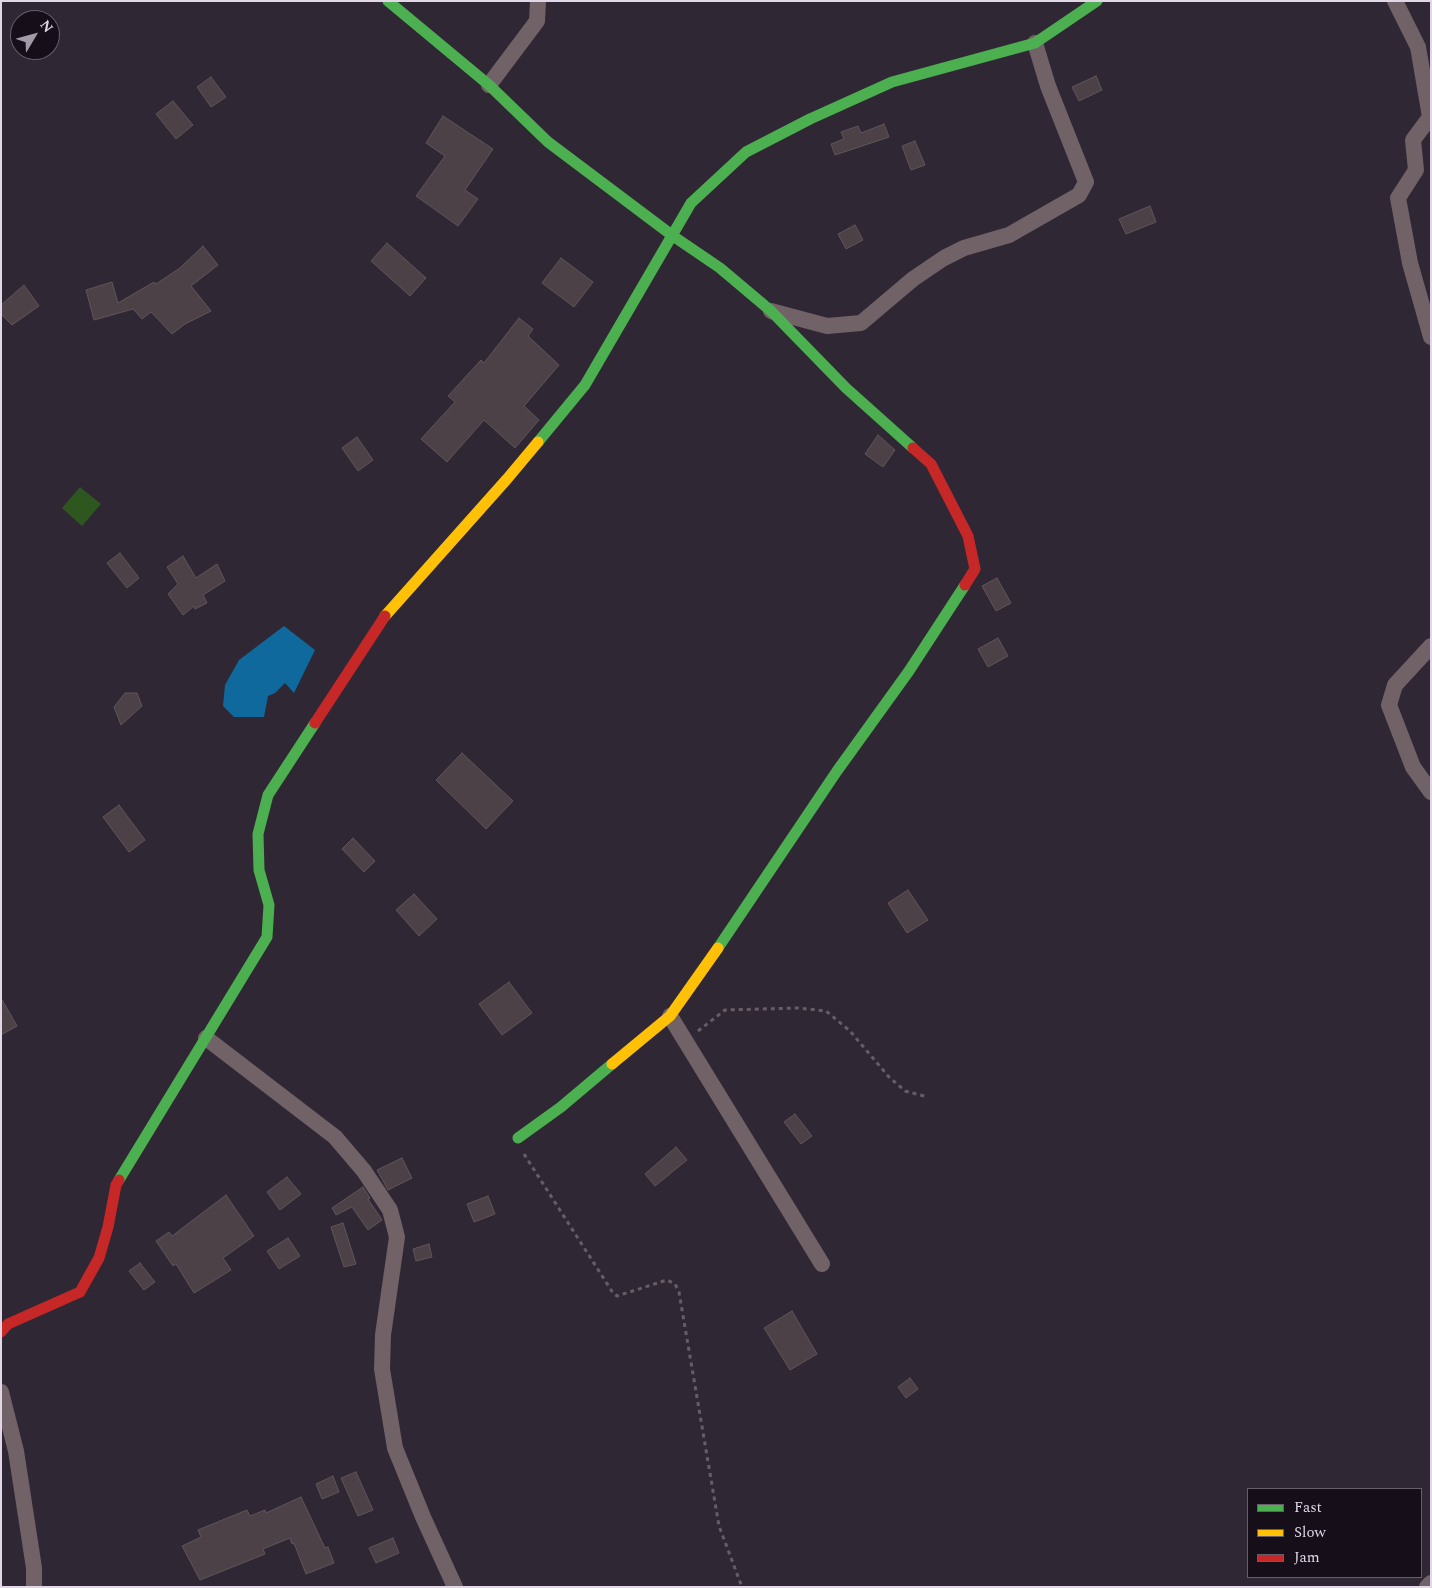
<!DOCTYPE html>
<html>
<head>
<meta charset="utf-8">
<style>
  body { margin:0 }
  #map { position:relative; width:1432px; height:1588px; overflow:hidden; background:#302734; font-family:Spectral,serif }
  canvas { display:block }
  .frame { position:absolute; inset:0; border:2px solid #e1d7e6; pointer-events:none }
  .legend { position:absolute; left:1247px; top:1488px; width:175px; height:90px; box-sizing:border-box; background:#160e19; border:1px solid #675e6b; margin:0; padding:6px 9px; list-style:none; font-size:15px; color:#e1d7e6 }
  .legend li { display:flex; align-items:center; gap:10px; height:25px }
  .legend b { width:25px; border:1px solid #675e6b }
  .north { position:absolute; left:10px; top:10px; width:50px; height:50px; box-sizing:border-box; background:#160e19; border:1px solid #675e6b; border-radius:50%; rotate:53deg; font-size:14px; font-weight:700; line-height:20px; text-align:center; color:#e1d7e6 }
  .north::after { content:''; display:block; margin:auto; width:18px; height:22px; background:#a399a8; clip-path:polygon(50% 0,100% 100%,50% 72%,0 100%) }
</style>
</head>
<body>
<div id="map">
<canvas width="1432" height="1588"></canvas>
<div class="frame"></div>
<ul class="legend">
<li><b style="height:6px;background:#4caf50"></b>Fast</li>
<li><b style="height:6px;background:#ffc107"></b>Slow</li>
<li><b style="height:6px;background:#c62828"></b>Jam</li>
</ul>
<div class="north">N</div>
</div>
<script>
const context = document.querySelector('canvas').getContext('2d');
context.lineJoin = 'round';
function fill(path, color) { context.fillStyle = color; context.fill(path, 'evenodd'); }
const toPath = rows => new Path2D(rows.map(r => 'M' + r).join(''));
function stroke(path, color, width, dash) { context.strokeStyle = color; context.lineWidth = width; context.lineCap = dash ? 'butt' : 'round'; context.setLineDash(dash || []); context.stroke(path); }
fill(toPath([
  [80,487,101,504,82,526,62,508]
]), '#2e571f');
fill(toPath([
  [284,626,315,650,294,693,285,683,275,693,268,696,264,717,234,717,223,706,225,685,239,660]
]), '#0f699d');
const building = toPath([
  [1096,76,1102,90,1079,101,1072,87,1096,76],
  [211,77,226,97,211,107,197,87,211,77],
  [173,101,193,125,176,139,156,114,173,101],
  [443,116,493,149,465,190,478,199,458,226,416,196,445,156,426,143,443,116],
  [884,124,889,137,835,155,831,144,844,139,841,132,858,126,861,133,884,124],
  [915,141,925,165,911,170,902,146,915,141],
  [1150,206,1156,222,1126,234,1119,219,1150,206],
  [855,225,863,240,846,249,838,234,855,225],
  [387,243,426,278,410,296,371,261,387,243],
  [203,246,218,265,191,286,211,311,185,324,172,334,151,312,142,319,133,309,94,320,86,290,112,282,118,303,154,282,156,284,180,268,203,246],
  [561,258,593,282,574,307,542,283,561,258],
  [24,285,39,306,12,325,1,314,1,305,24,285],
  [519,318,533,329,528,336,559,365,524,406,539,420,515,448,484,420,447,462,421,439,455,402,448,396,481,360,484,363,519,318],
  [878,435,895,450,883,467,865,454,878,435],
  [357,437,373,460,358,471,342,448,357,437],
  [120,553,139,578,127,588,107,563,120,553],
  [183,556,196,578,217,564,225,581,203,595,207,603,195,609,194,606,183,615,168,594,178,584,167,567,183,556],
  [997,578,1011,603,996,611,982,586,997,578],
  [998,638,1008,656,988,667,978,649,998,638],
  [125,693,137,693,142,706,121,725,114,707,125,693],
  [462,753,513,801,486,829,436,780,462,753],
  [119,805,145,840,129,852,103,817,119,805],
  [353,838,375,861,364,872,342,849,353,838],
  [908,890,928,920,907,933,888,903,908,890],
  [414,894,437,919,419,936,396,910,414,894],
  [509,982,532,1013,502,1035,479,1004,509,982],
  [1,998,17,1026,1,1035,1,998],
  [795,1114,812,1136,801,1144,784,1122,795,1114],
  [676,1147,687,1160,655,1186,645,1174,676,1147],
  [402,1158,412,1178,388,1190,377,1170,402,1158],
  [287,1177,301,1194,280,1210,267,1192,287,1177],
  [363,1187,370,1198,368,1199,382,1220,368,1230,352,1207,336,1215,332,1208,363,1187],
  [226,1195,254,1236,223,1258,231,1270,194,1293,176,1264,173,1266,156,1241,169,1232,172,1236,226,1195],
  [488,1196,495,1214,474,1222,467,1204,488,1196],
  [343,1223,356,1264,344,1267,331,1227,343,1223],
  [288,1238,300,1256,279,1269,267,1251,288,1238],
  [429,1244,432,1257,416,1261,413,1249,429,1244],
  [140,1263,155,1282,144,1290,129,1271,140,1263],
  [792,1311,817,1354,790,1370,764,1328,792,1311],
  [910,1378,918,1389,906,1398,898,1387,910,1378],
  [356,1472,373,1510,358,1516,341,1478,356,1472],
  [333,1476,339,1492,322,1499,316,1484,333,1476],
  [301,1497,325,1548,328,1547,334,1563,306,1574,294,1543,292,1544,290,1538,263,1549,265,1554,200,1580,182,1546,201,1537,198,1530,247,1510,250,1516,265,1510,266,1513,301,1497],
  [393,1538,399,1553,376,1563,369,1548,393,1538]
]);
fill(building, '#4b4146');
stroke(building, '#60555a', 1);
stroke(toPath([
  [698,1031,725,1010,798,1008,826,1011,850,1031,889,1077,905,1091,928,1097],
  [524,1154,613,1293,617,1296,667,1280,675,1284,679,1292,719,1526,742,1587]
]), '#675d64', 3, [4, 4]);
stroke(toPath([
  [1395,1,1418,47,1430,117,1413,140,1416,170,1398,198,1410,263,1431,337],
  [489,85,537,21,538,1],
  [771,311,827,326,861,323,913,279,944,258,964,248,1009,235,1079,195,1086,182,1048,86,1035,43],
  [1431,646,1395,685,1389,705,1413,767,1431,792],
  [670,1016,822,1264],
  [206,1038,335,1137,364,1171,390,1210,397,1237,383,1335,382,1369,395,1448,423,1517,455,1587],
  [1,1392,16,1451,34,1568,34,1587],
  [1427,1587,1431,1583]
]), '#706266', 16);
stroke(toPath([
  [388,1,489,85,548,142,673,236,720,268,771,311,846,388,913,448],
  [538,442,585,385,691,203,746,152,810,119,892,82,1035,43,1097,1],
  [718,948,837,771,909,671,965,585],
  [518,1138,561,1107,612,1064],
  [119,1180,267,937,269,905,259,870,258,834,268,795,315,723]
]), '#4caf50', 11);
stroke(toPath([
  [385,616,507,479,538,442],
  [612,1064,670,1016,718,948]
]), '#ffc107', 11);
stroke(toPath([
  [913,448,931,464,968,536,975,569,965,585],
  [315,723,385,616],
  [1,1332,8,1324,80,1292,99,1258,108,1227,116,1185,119,1180]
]), '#c62828', 11);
</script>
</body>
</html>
